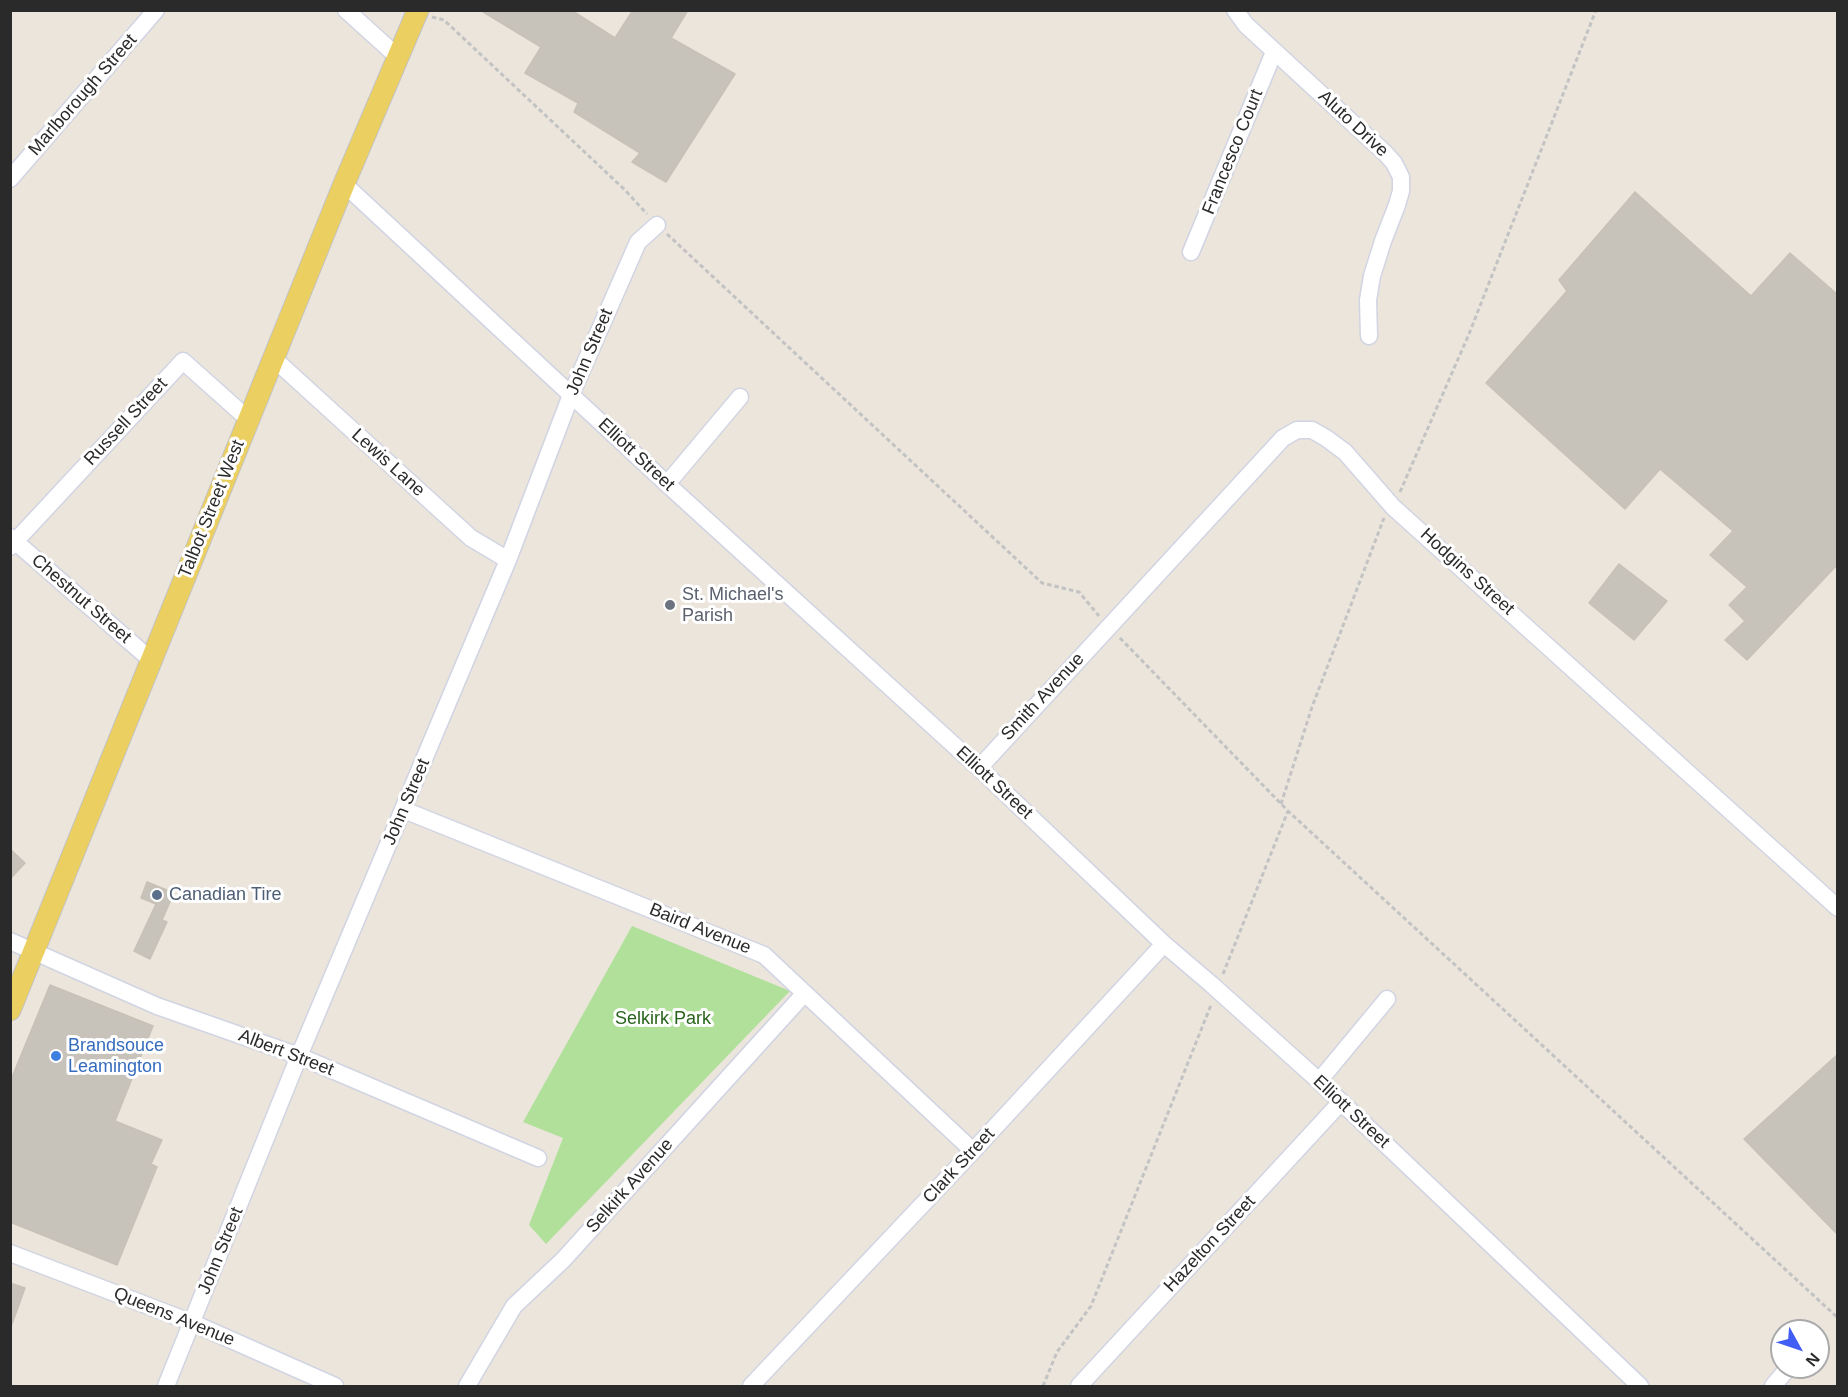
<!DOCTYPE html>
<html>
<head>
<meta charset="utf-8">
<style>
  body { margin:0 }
  #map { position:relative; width:1848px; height:1397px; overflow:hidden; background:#ebe5dc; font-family:Arial,sans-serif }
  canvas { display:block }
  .frame { position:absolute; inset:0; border:12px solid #2a2a2a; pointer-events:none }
  .north { position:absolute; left:1770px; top:1319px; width:60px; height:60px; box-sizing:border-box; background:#fff; border:2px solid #aaa; border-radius:50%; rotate:130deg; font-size:16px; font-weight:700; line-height:24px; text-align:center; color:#2a2a2a }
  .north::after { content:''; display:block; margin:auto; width:21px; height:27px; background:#415df4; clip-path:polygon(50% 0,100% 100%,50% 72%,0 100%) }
</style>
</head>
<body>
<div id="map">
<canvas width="1848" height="1397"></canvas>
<div class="frame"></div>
<div class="north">N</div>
</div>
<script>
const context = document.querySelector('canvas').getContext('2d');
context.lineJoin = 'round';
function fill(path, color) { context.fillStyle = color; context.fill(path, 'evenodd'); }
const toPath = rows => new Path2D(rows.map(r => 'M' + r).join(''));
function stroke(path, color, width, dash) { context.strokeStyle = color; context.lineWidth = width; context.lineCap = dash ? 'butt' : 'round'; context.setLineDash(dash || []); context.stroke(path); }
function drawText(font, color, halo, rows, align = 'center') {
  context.font = font + ' Arial,sans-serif'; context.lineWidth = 6; context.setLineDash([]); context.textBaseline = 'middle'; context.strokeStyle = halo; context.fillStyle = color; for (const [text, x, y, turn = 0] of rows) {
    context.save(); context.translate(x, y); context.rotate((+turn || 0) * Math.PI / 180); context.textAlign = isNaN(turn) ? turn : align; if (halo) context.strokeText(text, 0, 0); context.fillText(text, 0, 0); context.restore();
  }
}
fill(toPath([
  [632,926,790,991,546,1244,529,1225,563,1138,523,1122]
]), '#b0e09a');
const building = toPath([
  [480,10,571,10,615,38,633,10,688,10,671,38,735,74,666,182,632,162,640,153,574,112,578,103,525,73,541,47,480,10],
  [1635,192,1751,296,1790,253,1838,295,1838,564,1747,660,1725,640,1745,621,1729,605,1747,587,1710,555,1733,531,1660,469,1625,509,1486,383,1567,291,1559,280,1635,192],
  [1619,564,1667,601,1634,640,1589,603,1619,564],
  [10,849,25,863,10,879,10,849],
  [147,882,174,893,162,920,167,922,150,959,134,951,156,904,141,898,147,882],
  [50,985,153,1026,115,1121,162,1140,151,1164,157,1167,117,1265,10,1222,10,1082,50,985],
  [1838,1054,1838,1235,1744,1139,1838,1054],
  [10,1283,25,1288,12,1324,10,1323,10,1283]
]);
fill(building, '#c7c3bb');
stroke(building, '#c7c1b6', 1.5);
const minor = toPath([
  [346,10,398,57],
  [1235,10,1246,25,1385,153,1394,163,1401,177,1401,191,1397,205,1383,241,1372,276,1368,300,1369,336],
  [10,179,156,10],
  [344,184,667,484,979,768,1164,944,1211,984,1319,1081,1640,1386],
  [1191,252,1274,52],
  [273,358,471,538,508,560],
  [667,484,740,397],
  [10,537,151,660],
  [10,547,183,361,248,419],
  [979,768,1283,438,1297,430,1312,430,1326,438,1345,452,1393,507,1838,908],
  [404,810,764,955,973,1151],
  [10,941,157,1006,299,1056,538,1158],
  [1319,1081,1387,999],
  [10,1253,193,1323,335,1386],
  [166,1386,299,1056,508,560,571,395,638,242,657,225],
  [467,1386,514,1306,563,1260,804,994],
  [751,1386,973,1151,1164,944],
  [1079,1386,1341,1102],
  [1773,1386,1789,1367]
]);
const major = toPath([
  [10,1010,344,184,418,10]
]);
stroke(minor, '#d1d4e2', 19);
stroke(major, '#c3c3c3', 23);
stroke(toPath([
  [432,17,444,20,625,190,647,214],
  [667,234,1042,583,1079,592,1099,616],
  [1400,492,1469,334,1596,10],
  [1120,638,1288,811,1838,1318],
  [1281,804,1312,707,1384,518],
  [1223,974,1288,811],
  [1043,1386,1057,1352,1091,1306,1211,1005]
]), '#c3c3c3', 3, [4.5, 3]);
stroke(minor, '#fff', 16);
stroke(major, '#eccf61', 21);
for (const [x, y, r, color] of [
  [670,605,6,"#6b7280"],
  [157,895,6,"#5c6f8a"],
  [56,1056,6,"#3f7fe0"]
]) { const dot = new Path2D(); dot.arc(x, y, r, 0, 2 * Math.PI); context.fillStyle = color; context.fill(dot); stroke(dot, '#fff', 2); }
drawText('18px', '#2a2a2a', '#fff', [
  ["Marlborough Street",83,95,-49],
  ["Aluto Drive",1353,124,43],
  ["Francesco Court",1233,152,-68],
  ["John Street",590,352,-67],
  ["Russell Street",126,422,-47],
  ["Elliott Street",636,455,43],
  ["Lewis Lane",388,463,42],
  ["Talbot Street West",212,509,-68],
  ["Hodgins Street",1467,572,42],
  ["Chestnut Street",81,599,41],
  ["Smith Avenue",1043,697,-47],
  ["Elliott Street",994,783,43],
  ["John Street",407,802,-67],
  ["Baird Avenue",700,929,22],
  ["Albert Street",286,1053,21],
  ["Elliott Street",1351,1112,43],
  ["Clark Street",959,1166,-47],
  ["Selkirk Avenue",630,1186,-48],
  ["Hazelton Street",1210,1244,-47],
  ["John Street",221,1251,-68],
  ["Queens Avenue",174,1317,22]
]);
drawText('18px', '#5b616d', '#fff', [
  ["St. Michael's",682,595],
  ["Parish",682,616]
], 'left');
drawText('18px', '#4e5e75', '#fff', [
  ["Canadian Tire",169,895]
], 'left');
drawText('18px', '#29641c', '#fff', [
  ["Selkirk Park",663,1019]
]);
drawText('18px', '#366cbe', '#fff', [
  ["Brandsouce",68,1046],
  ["Leamington",68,1067]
], 'left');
</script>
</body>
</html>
